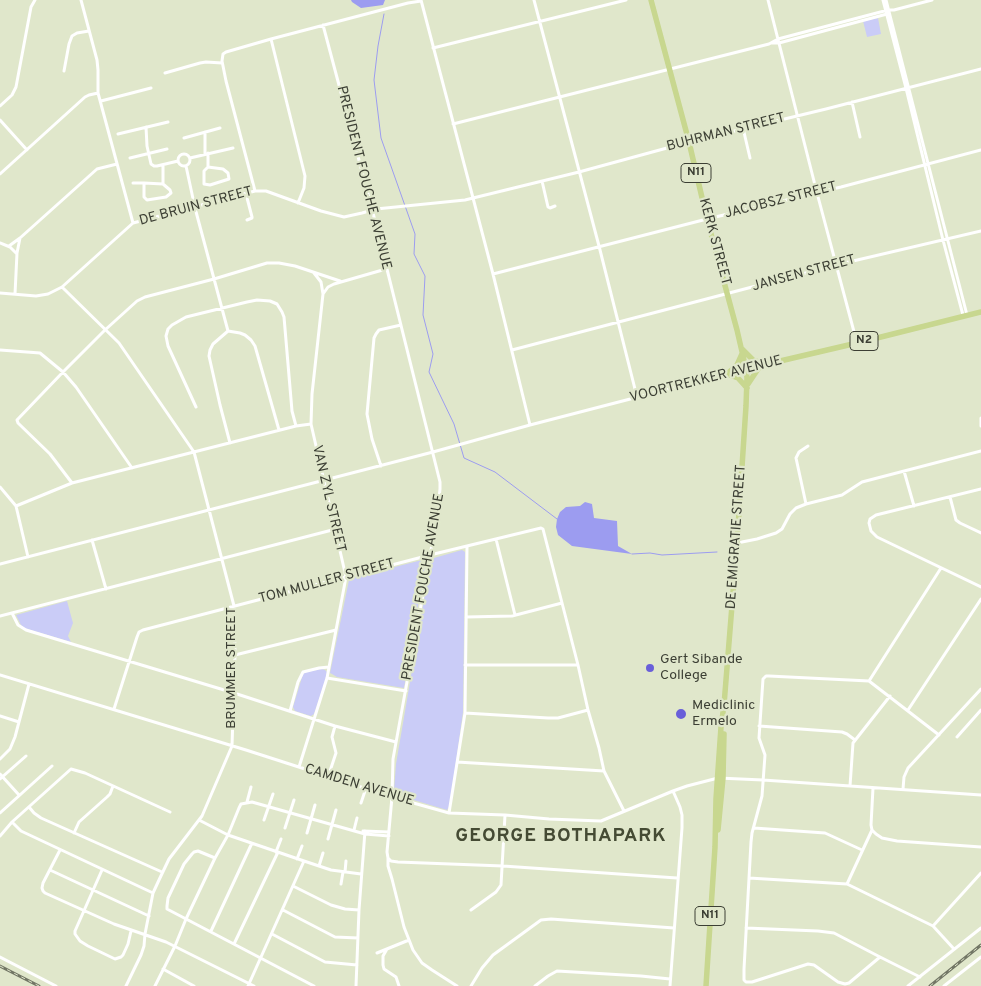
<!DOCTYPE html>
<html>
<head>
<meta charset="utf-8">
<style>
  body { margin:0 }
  canvas { display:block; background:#e0e7cb }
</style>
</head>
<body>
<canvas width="981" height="986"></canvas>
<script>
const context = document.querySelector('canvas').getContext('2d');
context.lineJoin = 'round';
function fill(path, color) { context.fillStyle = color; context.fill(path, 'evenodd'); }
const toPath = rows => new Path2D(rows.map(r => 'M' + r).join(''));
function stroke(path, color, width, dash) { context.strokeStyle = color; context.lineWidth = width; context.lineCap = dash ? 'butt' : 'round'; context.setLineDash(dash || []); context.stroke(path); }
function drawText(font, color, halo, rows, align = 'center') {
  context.font = font + ' Overpass,sans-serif'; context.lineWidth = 4.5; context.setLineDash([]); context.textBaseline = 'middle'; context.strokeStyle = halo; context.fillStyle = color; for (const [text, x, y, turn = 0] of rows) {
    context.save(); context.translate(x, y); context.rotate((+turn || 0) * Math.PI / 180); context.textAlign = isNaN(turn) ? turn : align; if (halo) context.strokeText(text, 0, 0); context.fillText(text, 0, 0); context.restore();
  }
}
fill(toPath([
  [878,18,881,34,867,37,863,21],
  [462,550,465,552,463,712,450,805,447,810,397,795,395,794,394,791,396,764,431,559,434,558],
  [426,559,404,688,337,677,332,674,330,673,349,580,352,578],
  [67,601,73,623,68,636,71,642,24,628,21,625,16,615],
  [322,669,325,670,327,672,326,679,314,714,311,716,295,711,293,707,303,674,306,672]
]), '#caccf7');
fill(toPath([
  [351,0,385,0,383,5,361,8,352,2],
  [585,502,592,504,594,518,617,521,618,546,632,554,572,546,558,535,556,527,557,519,560,512,566,507,580,506]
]), '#9c9cf0');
stroke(toPath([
  [384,14,378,46,374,80,381,138,415,234,414,254,425,276,423,315,433,354,429,372,454,424,464,458,495,472,557,519],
  [632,554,650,553,662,555,717,552]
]), '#9c9cf0', 1);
stroke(toPath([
  [81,0,97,60,98,70,98,93,133,223],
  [421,0,493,274,530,425],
  [534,0,599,246,637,397],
  [768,0,817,193,857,343],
  [883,0,906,88,943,240,963,315],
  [886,0,967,315],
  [323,25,372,209,440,482,440,489,437,517,393,759,392,797,387,852,388,858,388,866,392,879,404,927,413,950,422,963,432,970,457,986],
  [271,39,305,176,304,188,298,203],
  [772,43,779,43,887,14],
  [433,48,626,0],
  [64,71,69,44,72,36,77,33,89,31],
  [165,73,200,63,206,62,222,63],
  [101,101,151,88],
  [852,102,860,137],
  [0,106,12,95,16,87,31,7,35,0],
  [0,120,27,150],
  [453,124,769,44,778,39,888,10,894,10,932,0],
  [146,127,147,146,151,164,154,166,157,166,178,161],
  [743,128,750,158],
  [205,132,205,154],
  [118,134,168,122],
  [184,138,220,128],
  [208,153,208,167,204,171,204,184,210,185,229,179,228,173,223,169,208,167],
  '178 160a6 6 0 1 1 12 0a6 6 0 1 1-12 0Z',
  [130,158,167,149],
  [190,158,233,148],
  [186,166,195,208,228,331],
  [0,174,85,97,89,95,98,93],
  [542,181,548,207,550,208,555,206],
  [133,183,144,183,163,184,170,190,171,193,166,197,147,200,144,197,144,183],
  [163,184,163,165],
  [255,191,226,81,222,61,223,54,226,52,271,39,408,3,421,1],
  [246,194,252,217,252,218,247,220],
  [0,243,10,247,16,253],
  [9,246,20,238],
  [314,273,321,282,323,294],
  [493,274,707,219,841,187,981,150],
  [62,287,119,343,194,452,234,606,235,655,232,746,202,816,169,859,159,880,153,893,145,934,144,946,141,955,126,986],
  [0,293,36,296,48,294,62,287,133,223,255,191,266,191,321,211,344,217,362,213,376,209,465,200,579,172,689,142,826,109,981,69],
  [15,294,17,253,20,238,97,169,117,164],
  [228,331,213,344,210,350,209,356,220,405,230,443],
  [228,331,240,333,245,335,251,340,255,346,279,430],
  [0,350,40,353,63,372,76,387,132,468],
  [512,350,836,265,981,231],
  [196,407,168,346,166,336,168,329,172,325,186,317,247,302,257,300,270,301,277,304,282,312,284,317,292,411,296,426],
  [981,418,981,426],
  [381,466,372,439,367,414,374,338,376,334,379,330,401,325],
  [904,471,914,506],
  [72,483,50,454,18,423,17,420,63,372,105,330,137,301,145,297,214,279,267,263,279,263,295,266,340,281],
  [0,487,16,506,28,557],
  [981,489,876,515,870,519,869,523,871,531,877,537,981,587],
  [950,497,956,520,960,523,981,533],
  [806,504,796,458,799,452,808,446],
  [16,506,72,483,296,426,311,424],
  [496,539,515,615],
  [92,540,106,589],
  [737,543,757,539,776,533,782,529,790,514,796,508,806,504,842,495,862,482,981,451],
  [0,564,433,452,530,425,746,369],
  [12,613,18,625,26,630,234,693,335,726,396,742],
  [0,616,336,529],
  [466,617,512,616,562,603],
  [235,655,336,630],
  [465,665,578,665],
  [0,675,246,750,392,797,449,813,505,815,549,819,601,821,673,791,687,786,718,778,763,780,981,795],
  [327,678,406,691],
  [869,681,941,568],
  [114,709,137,637,139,632,143,630,430,555,541,528,543,529,544,533,578,665,588,710,599,748,604,771,624,811],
  [908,710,981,599],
  [290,711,298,682,303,672,319,668,329,667],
  [465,713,548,718,558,718,588,710],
  [0,716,19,722],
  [759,726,842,732,847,734,855,740],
  [957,737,981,710],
  [0,759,10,749,15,737,29,684],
  [457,762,604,771],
  [299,767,327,678,346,577,311,424,312,394,323,294,328,287,334,284,386,269],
  [0,774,19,795],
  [328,777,336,753,332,737,335,726],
  [0,779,26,756],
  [850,786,853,743,890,696],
  [903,789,904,777,908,768,981,689],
  [247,802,251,787],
  [361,803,366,788],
  [29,807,34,813,41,818,162,872],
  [0,813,52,766],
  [449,813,465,713,467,547],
  [199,820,228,835,304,861,331,870,361,874],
  [264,820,273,794],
  [12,822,21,831,153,893],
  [285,828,294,800],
  [754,828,825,833,862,850],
  [354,830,357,818],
  [872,830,876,834,882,838,897,841,981,847],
  [363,831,389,832],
  [74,833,79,822,107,797,110,794,113,786],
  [307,833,315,805],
  [0,836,12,822,71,769,85,773,170,812],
  [328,839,336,810],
  [60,850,43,883,42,888,43,891,45,893,114,924,166,942,254,986],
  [276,852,281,839],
  [215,858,198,851,194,852,192,854,184,864,168,898,167,906,167,909,314,986],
  [388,858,391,861,398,862,503,866,677,878],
  [297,859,302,846],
  [319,866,323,853],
  [50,870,149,916],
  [102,870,75,931,75,934,80,941,88,946,115,959,121,957,123,955,128,944,131,931],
  [345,872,346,861],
  [749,878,847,884,933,926,954,949],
  [341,884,343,872],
  [847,884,872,830,871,825,873,788],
  [293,886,331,905,345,909,359,910],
  [283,910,335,937,358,938],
  [471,910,496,892,501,885,505,815],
  [933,926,981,873],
  [746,928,818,931,834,933,880,957,920,977],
  [211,931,252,843],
  [272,934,325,962,357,965],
  [234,944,278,852],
  [387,949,383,956,383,965,384,969,396,977,399,986],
  [377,953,409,940],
  [0,957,56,986],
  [880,957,849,983,845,984,838,982,814,965,808,964,752,982,746,982,744,980,744,969,751,842,752,833,762,796,765,755,759,738,763,679,766,676,769,676,869,681,939,735],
  [163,969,194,986],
  [155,986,175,946,186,919,215,858,228,835,239,808,241,804,252,802,365,834,389,836],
  [248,986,304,861],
  [356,986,359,910,365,831],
  [471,986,482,968,493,955,541,920,551,919,674,928],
  [535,986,548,976,557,971,641,976,670,979],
  [670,986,682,828,682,815,680,807,673,791],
  [908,986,981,928],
  [944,986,981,957]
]), '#fff', 3);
stroke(toPath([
  [651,0,689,142,707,219,737,330,746,369,747,378,746,406,737,543,724,705,721,727,716,799,715,847,706,986],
  [742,349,753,360,765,364],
  [746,369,857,343,981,312],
  [727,374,737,365,742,354],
  [727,374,738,378,747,388],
  [748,384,760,366],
  [718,830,723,778,724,734]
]), '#c8d78f', 5.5);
const rail = toPath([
  [0,966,39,986],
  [930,986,981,945]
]);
stroke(rail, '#727665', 3);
stroke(rail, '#e0e7cb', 1, [4]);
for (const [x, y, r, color] of [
  [650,668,5,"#695fd9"],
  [681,714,6,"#695fd9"]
]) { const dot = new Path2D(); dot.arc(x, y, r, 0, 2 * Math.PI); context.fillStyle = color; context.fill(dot); stroke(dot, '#e0e7cb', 2); }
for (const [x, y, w] of [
  [696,173,30],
  [864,341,28],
  [710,916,30]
]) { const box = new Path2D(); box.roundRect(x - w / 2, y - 9.5, w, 19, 4); context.fillStyle = '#e0e7cb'; context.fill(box); stroke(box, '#3c3f34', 1); }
drawText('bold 12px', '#3c3f34', null, [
  ["N11",696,173],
  ["N2",864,341],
  ["N11",710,916]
]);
drawText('14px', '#3c3f34', '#e0e7cb', [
  ["BUHRMAN STREET",726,133,-14],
  ["PRESIDENT FOUCHE AVENUE",363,178,76],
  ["JACOBSZ STREET",781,201,-14],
  ["DE BRUIN STREET",196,207,-15],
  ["KERK STREET",714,242,75],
  ["JANSEN STREET",804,274,-15],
  ["VOORTREKKER AVENUE",706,380,-14],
  ["VAN ZYL STREET",328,499,77],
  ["DE EMIGRATIE STREET",737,537,-86],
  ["TOM MULLER STREET",327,582,-15],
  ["PRESIDENT FOUCHE AVENUE",424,587,-80],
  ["BRUMMER STREET",232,668,-90],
  ["CAMDEN AVENUE",359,786,17]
]);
drawText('14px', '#3c3f34', '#e0e7cb', [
  ["Gert Sibande",660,660],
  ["College",660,676],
  ["Mediclinic",692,706],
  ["Ermelo",692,722]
], 'left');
context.letterSpacing = '1px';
drawText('bold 19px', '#454b34', '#e0e7cb', [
  ["GEORGE BOTHAPARK",561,837]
]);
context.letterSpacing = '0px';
</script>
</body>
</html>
